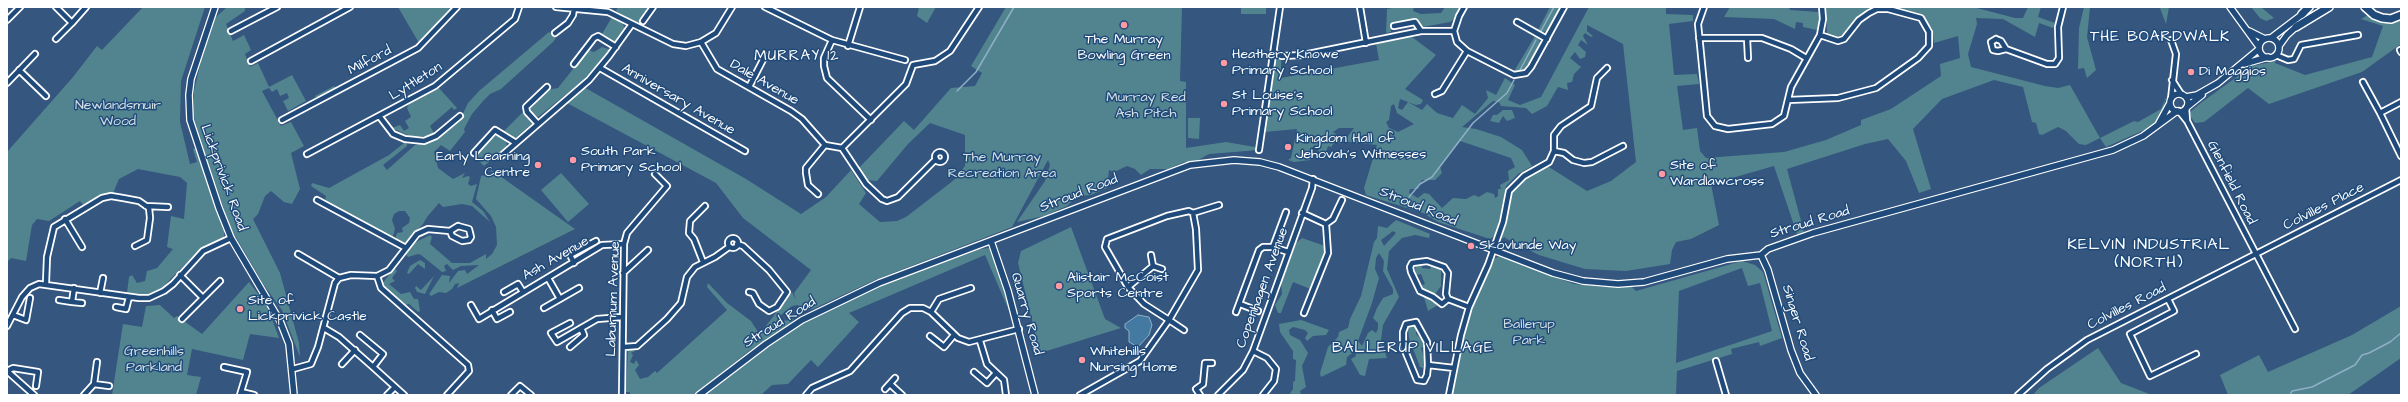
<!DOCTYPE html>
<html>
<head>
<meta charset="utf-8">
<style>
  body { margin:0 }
  #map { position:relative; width:2408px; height:402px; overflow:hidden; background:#35567e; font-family:"Architects Daughter",sans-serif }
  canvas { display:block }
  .frame { position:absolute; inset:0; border:8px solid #fff; pointer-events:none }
</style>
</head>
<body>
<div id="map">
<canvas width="2408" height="402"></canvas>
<div class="frame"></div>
</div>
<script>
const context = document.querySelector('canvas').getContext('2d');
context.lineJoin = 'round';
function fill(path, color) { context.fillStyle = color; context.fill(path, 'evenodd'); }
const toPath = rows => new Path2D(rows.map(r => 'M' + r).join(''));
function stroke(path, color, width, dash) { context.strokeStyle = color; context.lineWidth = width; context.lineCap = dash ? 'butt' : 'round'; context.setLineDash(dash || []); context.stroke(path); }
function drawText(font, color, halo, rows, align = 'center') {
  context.font = font + ' "Architects Daughter",sans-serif'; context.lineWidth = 3; context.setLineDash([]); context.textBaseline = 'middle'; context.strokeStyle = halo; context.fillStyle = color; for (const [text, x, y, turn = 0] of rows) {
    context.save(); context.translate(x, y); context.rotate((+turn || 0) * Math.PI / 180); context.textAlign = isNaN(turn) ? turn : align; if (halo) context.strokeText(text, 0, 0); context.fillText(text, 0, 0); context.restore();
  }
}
fill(toPath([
  [143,7,205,7,181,81,180,122,190,164,197,162,193,149,196,148,224,228,224,237,197,252,160,290,153,294,141,296,127,293,129,277,132,275,137,283,145,281,147,271,157,268,173,249,167,247,171,216,184,219,187,183,180,177,138,169,119,179,113,193,102,195,84,206,80,201,49,221,37,219,32,225,26,261,11,258,7,262,7,152,73,77,97,46,102,50],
  [227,7,245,7,245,11,226,24,233,41,244,35,251,50,245,54,250,67,258,63,269,87,292,75,306,101,288,111,283,101,289,98,287,93,280,96,277,89,272,92,269,88,262,91,281,126,291,122,304,146,291,153,300,189,292,204,284,202,271,191,265,196,258,214,253,219,280,273,299,343,300,357,282,310,263,284,230,227,198,133,193,113,194,91,201,61,216,17],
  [398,7,451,7,419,43],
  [618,7,648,7,638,23,634,23,616,11],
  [919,7,936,7,927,23,917,16],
  [1006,7,1182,7,1180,81,1186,82,1186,148,1226,142,1255,147,1259,150,1209,154,1193,163,1184,162,1168,169,1150,169,1141,175,1135,169,1127,166,1114,172,1109,170,1107,188,1091,195,1077,196,1067,206,1044,216,1017,222,1045,181,1050,165,1048,160,1012,227,875,280,813,309,801,311,798,305,792,306,777,318,778,322,794,319,787,326,749,351,694,395,630,395,630,392,626,392,628,350,638,349,631,353,633,355,630,362,634,364,636,360,639,365,635,370,640,379,648,377,655,371,657,373,727,310,707,287,708,283,727,303,751,321,758,332,762,331,792,292,796,300,794,293,811,270,743,218,716,183,565,102,582,86,746,179,801,214,826,197,851,170,866,193,859,204,880,222,897,221,906,217,954,180,965,166,965,135,930,123,908,144,877,181,865,180,858,169,904,121,914,130,951,88,975,86,982,73,971,66],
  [1241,7,1266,7,1266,14,1241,14],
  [1397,7,1414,7,1413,11,1421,14,1441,13,1445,7,1462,7,1456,18,1450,22,1423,27,1414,19,1391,24,1391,32,1386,33,1387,9],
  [1550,7,1561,7,1547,31,1542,32,1538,30],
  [1589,7,1666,7,1666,14,1693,15,1693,21,1669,24,1674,75,1697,74,1699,84,1677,86,1683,130,1697,128,1700,151,1706,158,1784,152,1826,140,1861,125,1861,120,1891,109,1941,76,1940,64,1960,58,1958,36,1934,43,1932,28,1919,13,1884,7,1973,7,2015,18,2023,18,2028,7,2041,7,2038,17,2055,23,2053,28,2039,23,2035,37,2003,19,1976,18,1977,24,1968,54,1971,67,2045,86,2058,88,2070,85,2100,138,2134,121,2138,122,2161,109,2167,95,2160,118,2151,127,2106,147,2100,138,2086,145,2079,144,2066,131,2058,127,2042,135,2039,134,2036,123,2032,122,2023,87,1994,80,1942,99,1913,129,1931,189,1919,193,1906,161,1888,139,1865,144,1787,169,1804,232,1797,234,1774,166,1711,184,1719,225,1691,239,1676,242,1672,250,1670,264,1626,271,1585,269,1539,255,1505,238,1507,237,1502,238,1506,197,1524,176,1541,162,1587,191,1611,181,1636,162,1623,44,1587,25,1587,31,1593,36,1591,37,1585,33,1583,36,1588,45,1581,40,1578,45,1586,52,1585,57,1580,59,1575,52,1570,58,1581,67,1574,74,1572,82,1567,83,1568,90,1558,87,1547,106,1532,114,1526,108,1501,106,1499,102,1493,101,1462,127,1476,129,1501,137,1522,150,1532,166,1518,174,1506,186,1497,231,1496,235,1490,239,1438,222,1423,213,1366,195,1364,188,1377,145,1342,141,1341,144,1335,142,1331,147,1328,146,1326,152,1319,152,1317,146,1310,148,1313,156,1310,160,1294,162,1288,160,1291,158,1297,129,1264,132,1275,56,1281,58,1281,78,1379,60,1376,43,1395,37,1412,37,1436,55,1405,89,1423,100,1421,104,1416,105,1400,99,1398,108,1402,110,1408,102,1422,110,1427,104,1437,113,1453,118,1462,105,1475,114,1488,98,1486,90,1496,95,1505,78,1515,85,1508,100,1520,105,1541,97],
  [1394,104,1397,113,1414,124,1398,132,1389,128,1386,122,1389,120,1391,106],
  [1339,128,1354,128,1348,136,1342,138,1333,132],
  [1460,141,1511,158,1515,167,1508,171,1509,180,1500,185,1501,189,1498,189,1498,196,1495,198,1494,194,1487,192,1479,197,1474,195,1466,199,1453,198,1442,208,1429,194,1424,193,1418,198,1409,193,1410,189,1418,189,1422,180,1435,180,1442,173,1440,167],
  [1730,7,1789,7,1790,10,1818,12,1820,19,1817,30,1803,27,1803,23,1796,22,1795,29,1774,19,1724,17],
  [1826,7,1876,7,1868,9,1855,20,1844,35,1832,38,1827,34],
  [2084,7,2090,7,2087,37,2096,70,2087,78,2084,68,2078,69,2079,28],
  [2169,7,2166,24,2160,8],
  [2251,7,2261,7,2274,18,2266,21,2260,18],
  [2368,15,2384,23,2401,19,2401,44,2362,72,2269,104,2248,88,2204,122,2195,123,2190,116,2190,112,2202,102,2252,66,2276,61,2275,63,2305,75,2372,57,2383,26,2361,19],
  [612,17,622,22,625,29,619,41,615,42,602,34],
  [549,32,556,38,553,42,501,89,490,94,484,100,472,114,464,129,465,132,450,151,441,145,434,152,438,168,453,179,465,173,462,178,468,176,470,177,468,184,471,186,477,184,472,202,483,211,490,222,472,206,462,204,443,207,439,203,427,217,423,224,404,244,395,239,397,233,403,232,402,228,409,223,410,218,405,211,399,211,394,214,392,220,395,229,393,236,388,236,325,201,326,196,311,186,312,183,329,188,389,155,404,143,407,143,407,146,383,165,387,170,415,145,423,143,428,136,412,137,392,128,400,125,404,131,409,128,405,121,411,117,407,108,409,104,439,88,457,108,454,110,452,107,430,126,434,133,443,133,459,122,468,103,479,91],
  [1535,36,1539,38,1540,44,1529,64,1525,69,1513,73],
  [602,47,611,50,581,82,538,117,529,111,547,90,558,88,588,50,594,52],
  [334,86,336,88,317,99,315,96],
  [1503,110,1512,110,1515,118,1507,121,1503,116,1499,123,1490,121,1493,115,1497,115],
  [523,112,532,124,514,139,503,132],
  [1188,118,1200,118,1199,139,1188,138],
  [497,134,506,140,507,147,484,166,475,157],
  [490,169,575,229,457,288,459,283,455,284,452,289,446,293,439,292,431,296,429,294,442,275,450,276,449,283,458,271,465,270,467,274,479,265,461,266,453,270,447,264,444,266,446,271,442,272,421,255,418,254,408,257,406,254,414,243,430,235,432,237,430,244,452,263,470,263,486,254,486,259,492,254,497,245,496,227,491,216,476,199,481,176,492,173],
  [561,173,589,204,568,222,541,190],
  [1396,220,1430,234,1429,238,1415,235,1402,238,1389,251,1387,269,1399,297,1383,325,1381,340,1387,358,1369,359,1365,376,1360,375,1351,359,1356,356,1355,351,1347,357,1346,365,1321,377,1320,373,1328,347,1338,337,1339,332,1348,328,1350,319,1361,296,1374,242,1377,238,1378,226,1387,228],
  [1393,231,1396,233,1384,246,1381,240],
  [1379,253,1384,261,1383,271,1393,289,1393,294,1383,298,1377,308,1373,318,1378,323,1378,329,1376,333,1372,330,1368,333,1362,346,1358,341,1372,303,1379,278,1375,269,1376,258],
  [1071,227,1105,319,1121,328,1040,353,1018,263,1021,251],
  [1302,238,1328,247,1313,290,1293,282,1281,313,1278,313,1275,305,1282,294,1281,282,1296,243],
  [989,248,1006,291,1011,307,1010,313,985,255,849,313,859,322,818,367,811,360,788,384,772,385,761,395,703,395,789,331,823,313,880,285,979,249],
  [1499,256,1574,284,1605,287,1632,287,1636,291,1742,261,1755,265,1763,272,1782,338,1760,346,1759,342,1731,349,1732,354,1677,371,1676,395,1452,395,1462,338,1469,316,1494,259],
  [1742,268,1748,286,1760,283,1772,331,1676,363,1679,291],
  [420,260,425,263,425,269,418,264,409,274,407,273,410,266],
  [1421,263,1422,268,1430,269,1432,264,1441,270,1441,286,1436,293,1430,293,1420,286,1425,284,1421,274,1416,275,1415,270,1416,265],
  [395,269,397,271,392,278,395,281,389,284,401,294,410,292,414,299,418,299,420,311,418,312,409,304,405,305,382,284,392,271],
  [434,276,425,294,417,292,415,288,416,286,421,290],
  [249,282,267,306,279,338,250,334,243,360,192,349,187,375,201,377,196,395,112,395,123,324,142,327,146,306,160,305,174,318,177,316,202,334],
  [1424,297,1429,297,1438,305,1428,311],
  [2401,306,2401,358,2348,395,2228,395,2220,375,2259,355,2268,372,2352,335],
  [1301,320,1329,330,1326,335,1313,336,1307,341,1305,338,1308,333,1305,330,1293,327,1289,330,1290,335,1300,340,1308,353,1302,366,1306,387,1300,391,1301,395,1289,395,1293,389,1293,382,1295,381,1296,360,1293,359,1293,351,1280,332,1279,324],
  [1412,324,1419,326,1416,329,1416,334,1424,342,1425,346,1421,348,1425,360,1426,366,1423,368,1420,367,1409,338,1408,328],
  [2098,348,2121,383,2152,395,2033,395,2039,388]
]), '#52848f');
const water = toPath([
  [1138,315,1149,317,1152,325,1149,335,1138,347,1129,342,1129,331,1125,328,1125,324,1138,315]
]);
fill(water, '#447aa1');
stroke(water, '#8fafc7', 1);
stroke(toPath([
  [1541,31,1554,7],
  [1520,70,1536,40],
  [957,91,976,72,1014,7],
  [1409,197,1420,184,1432,177,1473,123,1507,93,1514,80],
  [2290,395,2292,391,2312,387,2355,365,2362,355,2369,353,2390,342,2401,333]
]), '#8fafc7', 1.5);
const minor = toPath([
  [556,7,608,12,673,44,686,46,701,42,716,33,732,7],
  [765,7,832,40,905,60],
  [1360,7,1366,43],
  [1464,7,1459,16,1454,31,1457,42,1467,51,1514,75,1526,73,1531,67,1564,7],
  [1704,7,1698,24,1707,116,1715,126,1728,129,1772,124,1784,116,1791,87,1820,35,1823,19,1822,7],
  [7,20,20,7],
  [643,21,653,7],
  [1517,22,1547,39],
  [72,23,86,7],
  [1394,26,1415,22,1421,31],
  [231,31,277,7],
  [555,33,568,23,573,15,574,8],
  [1699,38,1762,38,1791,49,1806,58],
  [1747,38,1748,58],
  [56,39,72,23,56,7],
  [1996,39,2001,41,2006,49,1998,51,1993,50,1991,42,1996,39],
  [832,40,824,58,824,66,827,78,871,120],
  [701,42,717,69,791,111,802,119,825,145,842,148,906,84,913,65,935,61,950,51,979,7],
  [848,46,860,7],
  [2006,49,2047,64,2055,64,2059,58,2058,27,2063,7],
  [2400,50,2401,52],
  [1273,53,1282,56,1303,55,1421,31,1454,31],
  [2276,55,2288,60,2294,59,2301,45,2358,35],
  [251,61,350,7],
  [574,64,594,38,598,36,616,47],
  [600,68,745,151],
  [19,70,46,96],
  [2172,80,2181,94],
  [2363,82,2380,113,2401,102],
  [7,83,35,54],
  [749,87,765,56],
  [1435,94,1442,91,1467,51],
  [2171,99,2176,54,2171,40],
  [1788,100,1838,98,1876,88,1918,58,1929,46,1929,32,1921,18,1888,9,1877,9,1869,13,1859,20,1844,39,1838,41,1820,35],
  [2186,108,2187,121],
  [2179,111,2187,121,2295,329],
  [2380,113,2401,156],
  [380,117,393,134,405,139,424,141,436,136,460,116],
  [282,120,418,48,457,7],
  [538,124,527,112,526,107,547,87],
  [842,148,866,184,882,199,887,201,898,197,936,159],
  [1259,150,1280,7],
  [1554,151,1564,153,1573,160,1584,163,1592,162,1623,146],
  '935 157a5 5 0 1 1 10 0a5 5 0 1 1-10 0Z',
  [474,153,495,130,516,143],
  [307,154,435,86,515,19,519,7],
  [500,157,589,80,609,56,632,24],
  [818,194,808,185,806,173,806,168,825,145],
  [317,200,406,248],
  [146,206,168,207],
  [1286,212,1273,247,1288,252],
  [1193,213,1219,205],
  [1302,213,1326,224,1333,219,1342,200],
  [65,219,82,247],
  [458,226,469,229,471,237,469,240,462,241,452,236,450,231,458,226],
  '728 243a5 5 0 1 1 10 0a5 5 0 1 1-10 0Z',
  [737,244,743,246,769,270,787,292,777,307,769,311,759,304,753,293,749,292],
  [298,254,339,278,351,275,377,276,389,270,417,234,428,229,450,231],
  [1151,255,1153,266,1162,269],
  [703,262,694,239,689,233,690,221,705,206],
  [574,263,570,255,596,241],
  [623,273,648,250],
  [180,275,203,298,182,319],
  [377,276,381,288,468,365,469,371,447,395],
  [548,278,560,299],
  [46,283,47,257,54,227,102,198,111,196,123,198,139,201,149,208,150,218,147,240,135,246],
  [1128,287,1153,266],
  [504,292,518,284,523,292],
  [100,293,103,278],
  [203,298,220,281],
  [1448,299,1446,294,1448,273,1444,267,1427,261,1412,263,1410,267,1411,272,1420,291,1433,297,1442,304,1448,299,1469,307],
  [2168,299,2174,311,2130,334,2150,376,2196,354],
  [59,300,72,302,74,288],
  [72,302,82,303],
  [1240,304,1258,311],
  [471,305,479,319,602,245,624,244],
  [116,307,126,309,129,297],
  [544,308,579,288],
  [492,310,497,319,510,312],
  [931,312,939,299,971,288],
  [1236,312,1259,250,1263,247,1273,247],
  [1304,313,1328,253,1326,224],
  [13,315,26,320,30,298],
  [1416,322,1427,342,1428,365,1427,375,1424,381,1417,380,1403,346,1403,332,1406,324,1416,322],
  [570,323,551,333,557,342,597,319,622,317],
  [7,326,22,297,30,288,39,284,139,298,149,298,164,291,173,284,203,251,231,238],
  [324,328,339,337,373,367],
  [360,335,383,354,373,367,404,395],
  [930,336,944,347,954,335],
  [980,341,987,364,1004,380,1006,395],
  [570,347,584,335,581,328],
  [624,347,637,346,667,319,681,303,687,277,695,267,715,257,729,247],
  [1253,351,1267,358,1276,369,1274,381,1263,395],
  [1716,361,1726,395],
  [342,364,355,350],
  [1428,365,1454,368],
  [224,367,247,372,240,395],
  [293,369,311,364,318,347,335,283,339,278],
  [974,372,987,383,996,373],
  [94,384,109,386],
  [890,384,902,395],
  [885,389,895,378],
  [241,392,254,395],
  [34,395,7,371,13,368,38,372,36,386],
  [84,395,94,384,97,362],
  [387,395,395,387],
  [511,395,520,386,531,395],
  [622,395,624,244,627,233,667,186,655,174],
  [806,395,812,388,850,371,902,313,910,308,923,308,931,312,958,338,969,342,1019,329],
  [1080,395,1140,361,1169,320,1198,270,1196,229,1193,213,1189,211,1167,216,1107,239,1105,247,1128,287,1144,304,1169,320,1184,330],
  [1200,395,1196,389,1203,384,1205,363,1212,363],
  [1218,395,1243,370,1253,351,1312,188,1313,179],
  [1449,395,1461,335,1469,307,1488,265,1503,222,1509,191,1524,176,1549,162,1554,151,1554,135,1561,126,1591,106,1597,78,1607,68],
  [2018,395,2047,369,2087,340,2401,180]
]);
const tertiary = toPath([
  [215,7,191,79,189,95,190,120,219,208,231,238,280,321,289,344,294,395],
  [2230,7,2259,47],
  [2249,31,2265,39],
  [2271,38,2304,13],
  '2259 48a10 10 0 1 1 20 0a10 10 0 1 1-20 0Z',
  [2279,46,2287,35,2298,25],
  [2244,64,2268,57],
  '2170 103a9 9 0 1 1 18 0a9 9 0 1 1-18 0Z',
  [2186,97,2197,95,2218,83,2259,49],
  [2187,107,2202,95],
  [2159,123,2170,103],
  [991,241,1008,291,1035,395],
  [1761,255,1768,270,1791,350,1800,373,1816,395],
  [699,395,766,344,802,320,879,283,1190,165,1234,160,1260,162,1279,167,1553,273,1583,281,1618,284,1644,282,1727,259,1761,255,1768,249,1813,233,2113,150,2143,136,2177,111]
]);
const primary = toPath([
  [2365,7,2374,15,2382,18,2391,19,2401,15],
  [2302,14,2309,7],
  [2296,27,2329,7]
]);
stroke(minor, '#fff', 8);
stroke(tertiary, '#fff', 8);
stroke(primary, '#fff', 10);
stroke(minor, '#1f4a7a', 4.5);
stroke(tertiary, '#1f4a7a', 5.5);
stroke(primary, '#1f4a7a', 7);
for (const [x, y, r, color] of [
  [1124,25,4,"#ff9aa2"],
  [1224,63,4,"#ff9aa2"],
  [2191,72,4,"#ff9aa2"],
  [1224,104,4,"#ff9aa2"],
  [1288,147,4,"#ff9aa2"],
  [573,160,4,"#ff9aa2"],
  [538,165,4,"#ff9aa2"],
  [1662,174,4,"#ff9aa2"],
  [1471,246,4,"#ff9aa2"],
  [1059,286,4,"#ff9aa2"],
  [240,309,4,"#ff9aa2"],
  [1082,360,4,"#ff9aa2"]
]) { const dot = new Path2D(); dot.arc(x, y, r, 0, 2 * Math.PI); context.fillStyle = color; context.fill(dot); stroke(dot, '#1f4a7a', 1.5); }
drawText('14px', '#fff', '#1f4a7a', [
  ["The Murray",1124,40,"center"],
  ["Bowling Green",1124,56,"center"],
  ["Heathery Knowe",1232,55],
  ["Primary School",1232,71],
  ["Di Maggios",2199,72],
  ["St Louise's",1232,96],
  ["Primary School",1232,112],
  ["Kingdom Hall of",1296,139],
  ["Jehovah's Witnesses",1296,155],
  ["South Park",581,152],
  ["Primary School",581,168],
  ["Early Learning",530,157,"right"],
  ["Centre",530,173,"right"],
  ["Site of",1670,166],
  ["Wardlawcross",1670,182],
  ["Skovlunde Way",1479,246],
  ["Alistair McCoist",1067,278],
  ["Sports Centre",1067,294],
  ["Site of",248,301],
  ["Lickprivick Castle",248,317],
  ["Whitehills",1090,352],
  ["Nursing Home",1090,368]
], 'left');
drawText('14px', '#fff', '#1f4a7a', [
  ["Milford",370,61,-28],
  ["Lyttleton",416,82,-32],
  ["Dale Avenue",764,83,30],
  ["Anniversary Avenue",678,100,30],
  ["Lickprivick Road",223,178,70],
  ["Glenfield Road",2231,183,63],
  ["Stroud Road",1079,194,-21],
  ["Stroud Road",1418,207,22],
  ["Colvilles Place",2324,207,-27],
  ["Stroud Road",1810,223,-17],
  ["Ash Avenue",556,259,-30],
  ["Copenhagen Avenue",1263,288,-70],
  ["Laburnum Avenue",614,299,-88],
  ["Colvilles Road",2127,307,-27],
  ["Quarry Road",1026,314,74],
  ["Stroud Road",780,323,-32],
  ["Singer Road",1797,323,73]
]);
drawText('14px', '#d4e0e3', '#1f4a7a', [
  ["Murray Red",1146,98],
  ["Ash Pitch",1146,114],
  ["Newlandsmuir",118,106],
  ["Wood",118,122],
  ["The Murray",1002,158],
  ["Recreation Area",1002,174],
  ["Ballerup",1529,325],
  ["Park",1529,341],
  ["Greenhills",154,352],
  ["Parkland",154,368]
]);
context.letterSpacing = '1px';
drawText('15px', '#fff', '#1f4a7a', [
  ["THE BOARDWALK",2160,38],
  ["MURRAY 12",797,57],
  ["BALLERUP VILLAGE",1413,349]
]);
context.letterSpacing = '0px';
context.letterSpacing = '1px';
drawText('16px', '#fff', '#1f4a7a', [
  ["KELVIN INDUSTRIAL",2149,246],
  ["(NORTH)",2149,264]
]);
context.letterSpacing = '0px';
</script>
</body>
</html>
